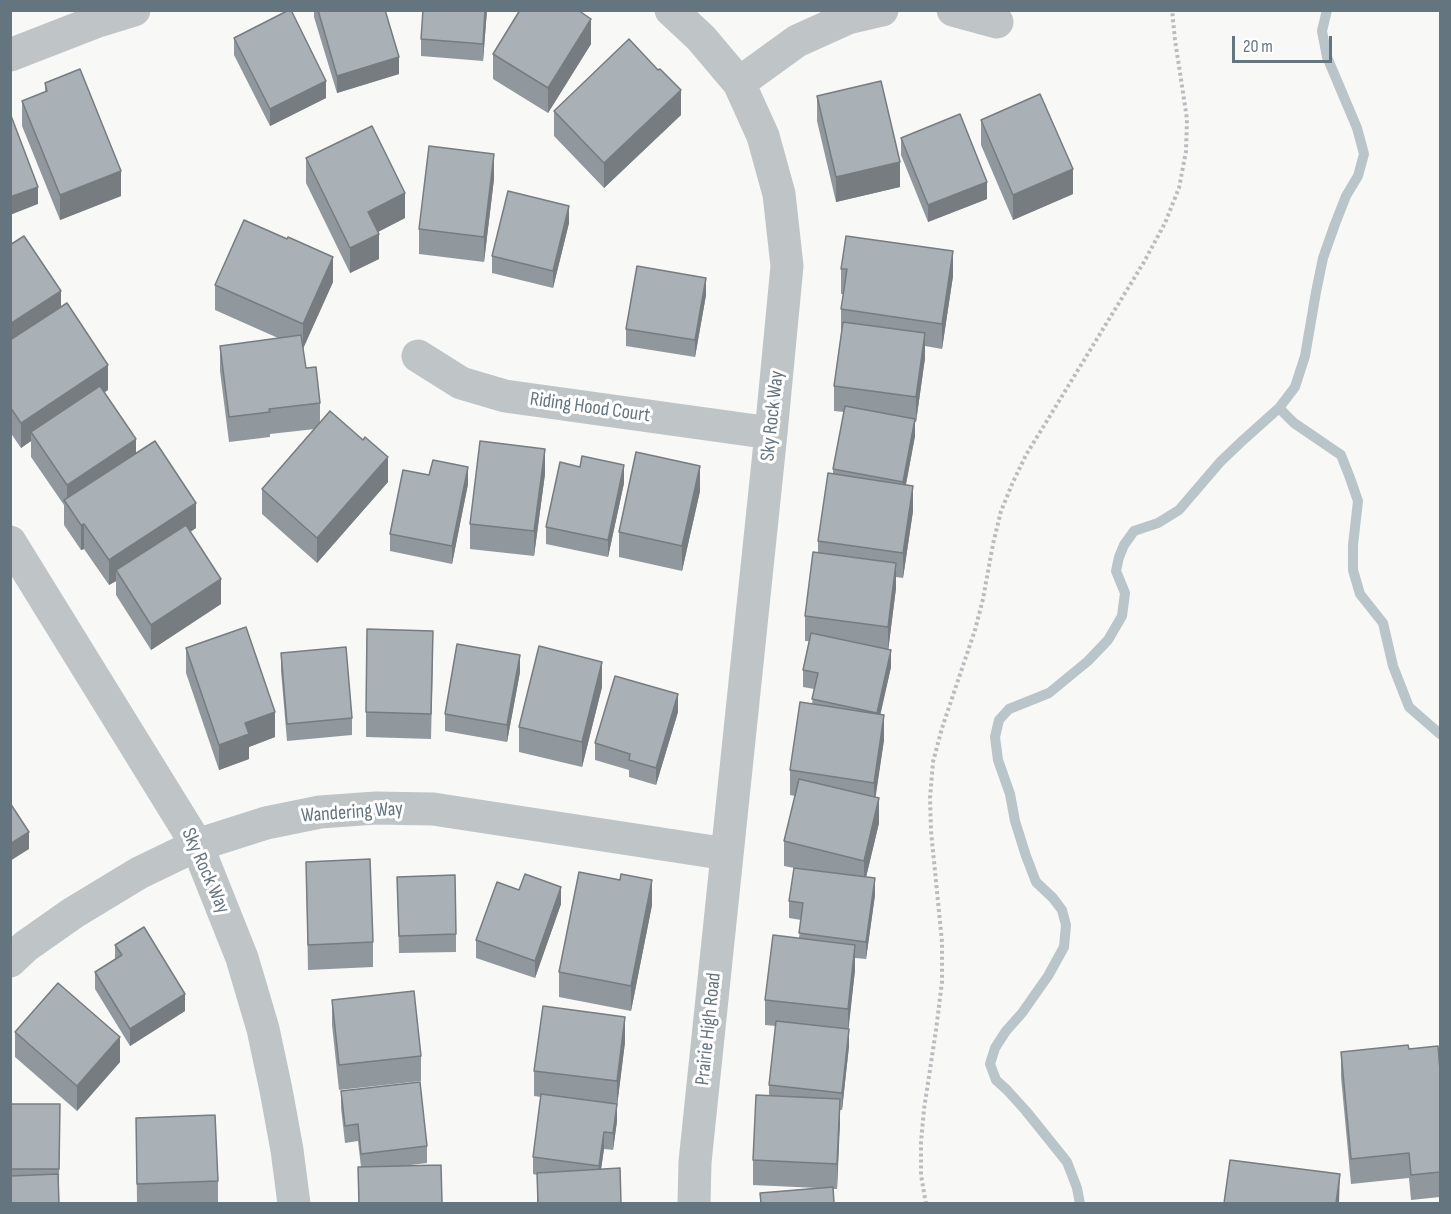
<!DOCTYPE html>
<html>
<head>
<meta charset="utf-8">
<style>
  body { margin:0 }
  #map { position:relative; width:1451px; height:1214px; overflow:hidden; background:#f8f8f6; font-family:"Sofia Sans Condensed",sans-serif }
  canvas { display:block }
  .frame { position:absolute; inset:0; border:12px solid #65757f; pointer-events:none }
  .scale { position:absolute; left:1232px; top:36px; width:100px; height:27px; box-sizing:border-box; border:3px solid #65757f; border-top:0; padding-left:8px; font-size:18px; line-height:21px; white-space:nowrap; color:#65757f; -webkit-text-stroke:4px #fff; paint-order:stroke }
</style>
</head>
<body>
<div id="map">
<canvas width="1451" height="1214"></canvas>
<div class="frame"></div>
<div class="scale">20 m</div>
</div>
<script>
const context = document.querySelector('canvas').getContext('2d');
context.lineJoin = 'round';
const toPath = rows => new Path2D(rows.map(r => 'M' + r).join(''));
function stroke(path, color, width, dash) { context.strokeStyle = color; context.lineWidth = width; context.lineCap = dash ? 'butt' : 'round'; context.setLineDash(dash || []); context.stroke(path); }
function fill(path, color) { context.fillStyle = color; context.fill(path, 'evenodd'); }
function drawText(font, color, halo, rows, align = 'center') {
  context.font = font + ' "Sofia Sans Condensed",sans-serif'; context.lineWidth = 6; context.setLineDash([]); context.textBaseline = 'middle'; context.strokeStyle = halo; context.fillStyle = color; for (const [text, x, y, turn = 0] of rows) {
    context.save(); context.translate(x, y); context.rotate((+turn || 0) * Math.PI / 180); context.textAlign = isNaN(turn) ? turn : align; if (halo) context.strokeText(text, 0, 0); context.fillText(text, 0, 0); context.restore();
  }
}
stroke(toPath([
  [1279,408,1294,423,1341,455,1350,478,1358,501,1353,545,1353,570,1360,594,1383,623,1393,666,1409,707,1440,734],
  [1080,1204,1077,1188,1067,1162,1026,1111,1007,1090,996,1080,990,1064,995,1048,1006,1031,1022,1013,1048,976,1064,947,1066,925,1062,910,1053,898,1036,882,1026,856,1015,821,1010,794,998,760,995,737,999,720,1009,709,1049,693,1088,661,1108,640,1122,616,1125,593,1116,571,1119,557,1124,545,1134,531,1158,523,1179,510,1221,461,1241,442,1279,408,1295,387,1305,356,1316,292,1323,258,1335,224,1346,196,1358,176,1364,154,1357,128,1327,57,1322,31,1327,10]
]), '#b9c5c9', 10);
stroke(toPath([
  [926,1204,921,1175,921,1142,924,1109,936,1030,942,982,942,942,931,831,930,798,933,762,942,728,975,630,983,599,993,544,1001,511,1013,482,1026,455,1144,262,1165,223,1179,188,1186,151,1187,119,1175,40,1172,10]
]), '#babdbf', 4, [3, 3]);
stroke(toPath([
  [671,10,701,38,739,83,763,136,779,194,787,266,771,433,695,1162,694,1204],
  [953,10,997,22],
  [10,55,95,22,134,10],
  [739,83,797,41,848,18,882,10],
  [418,356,461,383,505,396,771,433],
  [10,542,197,845,242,958,263,1029,276,1090,287,1150,294,1204],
  [10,961,26,946,73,913,139,873,197,845,266,823,320,812,376,808,433,809,727,854]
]), '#bfc4c7', 33);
fill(toPath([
  [314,10,385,10,399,74,337,93,314,17],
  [487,10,483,61,421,56,421,39],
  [234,38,326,98,270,126,234,55],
  [591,44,548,113,493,79,493,54],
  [45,83,121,196,60,220,22,126,22,101,45,92],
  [817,96,900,187,836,202,817,121],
  [554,111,681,115,604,188,554,136],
  [981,120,1073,194,1013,220,981,145],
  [901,138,987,199,928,222,901,155],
  [306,158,405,218,378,232,379,259,350,273,306,183],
  [494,179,484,262,419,254,419,229],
  [569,223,553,288,492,273,492,256],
  [10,245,61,307,108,390,104,392,136,453,196,528,190,532,221,604,151,650,116,595,116,581,109,585,84,549,81,550,64,525,64,505,31,457,31,441,21,448,10,432],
  [841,269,953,276,942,349,925,346,925,358,916,422,915,422,915,436,906,485,913,511,903,578,896,577,896,588,888,650,891,667,880,714,884,740,875,797,879,823,866,877,875,895,866,959,855,958,855,970,848,1029,849,1046,842,1110,840,1110,837,1189,833,1189,834,1203,760,1203,760,1193,817,1188,753,1185,753,1160,769,1096,769,1085,776,1026,765,1025,765,1000,799,938,801,920,789,918,789,901,794,868,784,866,784,841,795,796,790,795,790,770,812,704,814,689,803,687,803,670,809,641,805,641,805,616,818,553,818,541,833,474,833,469,844,412,834,411,834,386,841,334,841,309,843,294,841,294],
  [333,282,303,348,306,368,320,403,320,423,388,482,317,563,262,514,262,489,315,429,270,434,270,437,229,442,220,371,220,346,278,338,215,310,215,285],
  [706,295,695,357,626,346,626,329],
  [545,474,534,556,470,549,470,524],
  [624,483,608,557,546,544,546,527],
  [468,484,452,564,390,551,390,534],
  [700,491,682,571,619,557,619,532],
  [186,648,275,737,249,747,249,759,219,770,186,673],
  [281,653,352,718,352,735,287,741,281,671],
  [433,656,431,739,366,737,366,712],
  [520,672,507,742,445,731,445,714],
  [602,687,582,767,519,752,519,727],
  [678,712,656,785,629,777,629,770,595,760,595,743],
  [306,862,373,942,373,967,308,970],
  [397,877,456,934,456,952,399,953],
  [620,880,652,905,631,1011,559,997,559,972],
  [519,890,561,904,535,978,476,958,476,940],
  [115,945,185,1011,130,1046,95,989,95,972,115,959],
  [332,1000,421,1056,421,1081,339,1090,332,1025],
  [15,1032,120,1062,77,1111,15,1057],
  [625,1042,617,1106,617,1121,613,1150,604,1149,601,1169,621,1203,537,1203,537,1175,533,1174,533,1157,541,1097,534,1096,534,1071],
  [1409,1049,1440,1070,1440,1197,1411,1200,1409,1178,1351,1184,1341,1077,1341,1052],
  [341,1091,427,1146,427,1163,403,1166,442,1203,359,1203,358,1167,361,1167,358,1141,345,1143,341,1108],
  [10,1104,60,1104,59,1187,10,1203],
  [136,1118,218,1181,218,1203,137,1203]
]), '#91989d');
fill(toPath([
  [485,10,487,10,483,61,483,44],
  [591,19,591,44,548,113,548,88],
  [399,57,399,74,337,93,337,76],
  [326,81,326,98,270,126,270,109],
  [681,90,681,115,604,188,604,163],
  [494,154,494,179,484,262,484,237],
  [900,162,900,187,836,202,836,177],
  [1073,169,1073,194,1013,220,1013,195],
  [121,171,121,196,60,220,60,195],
  [987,182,987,199,928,222,928,205],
  [38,187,38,204,10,215,10,197],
  [405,193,405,218,368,237,368,212],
  [569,206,569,223,553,288,553,271],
  [379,234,379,259,350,273,350,248],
  [953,251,953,276,942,349,942,324],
  [333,257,333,282,303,349,303,324],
  [706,278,706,295,695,357,695,340],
  [61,291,61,316,10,349,10,324],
  [925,333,925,358,916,422,916,397],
  [108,365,108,390,36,438,31,432,31,441,21,448,21,423],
  [915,419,915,436,903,499,903,482],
  [136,439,136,464,67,505,67,485],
  [545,449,545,474,534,556,534,531],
  [388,457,388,482,317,563,317,538],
  [624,465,624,483,608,557,608,540],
  [700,466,700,491,682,571,682,546],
  [468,467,468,484,452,564,452,546],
  [913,486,913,511,903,578,903,553],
  [196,503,196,528,120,578,116,570,116,581,109,585,109,560],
  [84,524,84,549,81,550,81,525],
  [896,563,896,588,888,652,888,627],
  [221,579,221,604,151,650,151,625],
  [891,650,891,667,877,730,877,713],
  [520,655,520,672,507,742,507,725],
  [602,662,602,687,582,767,582,742],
  [678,694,678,712,656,785,656,768],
  [275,712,275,737,249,747,249,759,219,770,219,745,245,723],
  [884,715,884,740,874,808,874,783],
  [879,798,879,823,864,886,864,861],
  [29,832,29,849,10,861,10,844],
  [875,878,875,895,866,959,866,942],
  [652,880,652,905,631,1011,631,986],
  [561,887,561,904,535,978,535,961],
  [855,945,855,970,848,1034,848,1009],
  [185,994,185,1011,130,1046,130,1029],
  [625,1017,625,1042,617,1106,617,1121,613,1150,613,1133,617,1104,617,1081],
  [849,1029,849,1046,842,1110,842,1093],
  [120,1037,120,1062,77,1111,77,1086],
  [840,1099,840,1124,837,1189,837,1164],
  [604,1132,604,1149,599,1183,599,1166],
  [1340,1174,1339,1203,1336,1203]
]), '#767c7f');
const building = toPath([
  [289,10,291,10,326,81,270,109,234,38,289,10],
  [318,10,385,10,399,57,337,76,318,10],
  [423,10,485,10,483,44,421,39,423,10],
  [520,10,578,10,591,19,548,88,493,54,520,10],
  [629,39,658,70,660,69,681,90,604,163,554,111,629,39],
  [80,69,121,171,60,195,22,101,47,91,45,83,80,69],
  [881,81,900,162,836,177,817,96,881,81],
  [1040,94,1073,169,1013,195,981,120,1040,94],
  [10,113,38,187,10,197,10,113],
  [960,114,987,182,928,205,901,138,960,114],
  [372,126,405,193,368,212,379,234,350,248,306,158,372,126],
  [429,146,494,154,484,237,419,229,429,146],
  [508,191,569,206,553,271,492,256,508,191],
  [244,220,287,239,288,237,333,257,303,324,215,285,244,220],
  [24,236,61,291,10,324,10,245,24,236],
  [846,236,953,251,942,324,841,309,847,269,841,269,846,236],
  [637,266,706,278,695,340,626,329,637,266],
  [67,303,108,365,21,423,10,407,10,340,67,303],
  [843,322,925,333,916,397,834,386,843,322],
  [301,335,306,368,316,367,320,403,269,409,270,412,229,417,220,346,301,335],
  [100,386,136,439,67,485,31,432,100,386],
  [845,406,915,419,903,482,833,469,845,406],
  [330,411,363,440,365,437,388,457,317,538,262,489,330,411],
  [155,441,196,503,109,560,84,524,81,525,64,500,155,441],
  [480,441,545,449,534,531,470,524,480,441],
  [636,452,700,466,682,546,619,532,636,452],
  [582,456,624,465,608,540,546,527,560,462,580,467,582,456],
  [433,460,468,467,452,546,390,534,403,470,429,475,433,460],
  [828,473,913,486,903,553,818,541,828,473],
  [186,525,221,579,151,625,116,570,186,525],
  [813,552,896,563,888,627,805,616,813,552],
  [246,627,275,712,245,723,249,734,219,745,186,648,246,627],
  [367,629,433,631,431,714,366,712,367,629],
  [811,633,891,650,877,713,812,699,818,673,803,670,811,633],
  [457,644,520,655,507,725,445,714,457,644],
  [539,646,602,662,582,742,519,727,539,646],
  [346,647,352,718,287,724,281,653,346,647],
  [615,676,678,694,656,768,629,760,630,754,595,743,615,676],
  [800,702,884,715,874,783,790,770,800,702],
  [799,779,879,798,864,861,784,841,799,779],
  [10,803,29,832,10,844,10,803],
  [370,859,373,942,308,945,306,862,370,859],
  [794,868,875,878,866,942,799,933,803,903,789,901,794,868],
  [579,872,620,880,621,874,652,880,631,986,559,972,579,872],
  [525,874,561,887,535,961,476,940,497,882,519,890,525,874],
  [455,875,456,934,399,936,397,877,455,875],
  [144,927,185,994,130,1029,95,972,122,955,115,945,144,927],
  [773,935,855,945,848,1009,765,1000,773,935],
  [58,983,120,1037,77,1086,15,1032,58,983],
  [414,991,421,1056,339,1065,332,1000,414,991],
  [543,1006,625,1017,617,1081,534,1071,543,1006],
  [776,1021,849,1029,842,1093,769,1085,776,1021],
  [1408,1045,1409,1049,1438,1046,1440,1070,1440,1172,1411,1175,1409,1153,1351,1159,1341,1052,1408,1045],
  [420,1082,427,1146,361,1154,358,1124,345,1126,341,1091,420,1082],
  [541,1094,617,1104,613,1133,604,1132,599,1166,533,1157,541,1094],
  [756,1095,840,1099,837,1164,753,1160,756,1095],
  [10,1104,60,1104,59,1169,10,1169,10,1104],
  [215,1115,218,1181,137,1184,136,1118,215,1115],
  [1230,1160,1340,1174,1336,1203,1224,1203,1230,1160],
  [441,1165,442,1203,359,1203,358,1167,441,1165],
  [620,1168,621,1203,538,1203,537,1173,620,1168],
  [58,1174,59,1203,10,1203,10,1176,58,1174],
  [833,1187,834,1203,761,1203,760,1193,833,1187]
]);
fill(building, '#a9b1b6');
stroke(building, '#767c7f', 1.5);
drawText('20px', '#65757f', '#fff', [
  ["Riding Hood Court",590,408,8],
  ["Sky Rock Way",773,416,-84],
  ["Wandering Way",352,813,-4],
  ["Sky Rock Way",205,871,66],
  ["Prairie High Road",709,1029,-84]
]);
</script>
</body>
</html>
